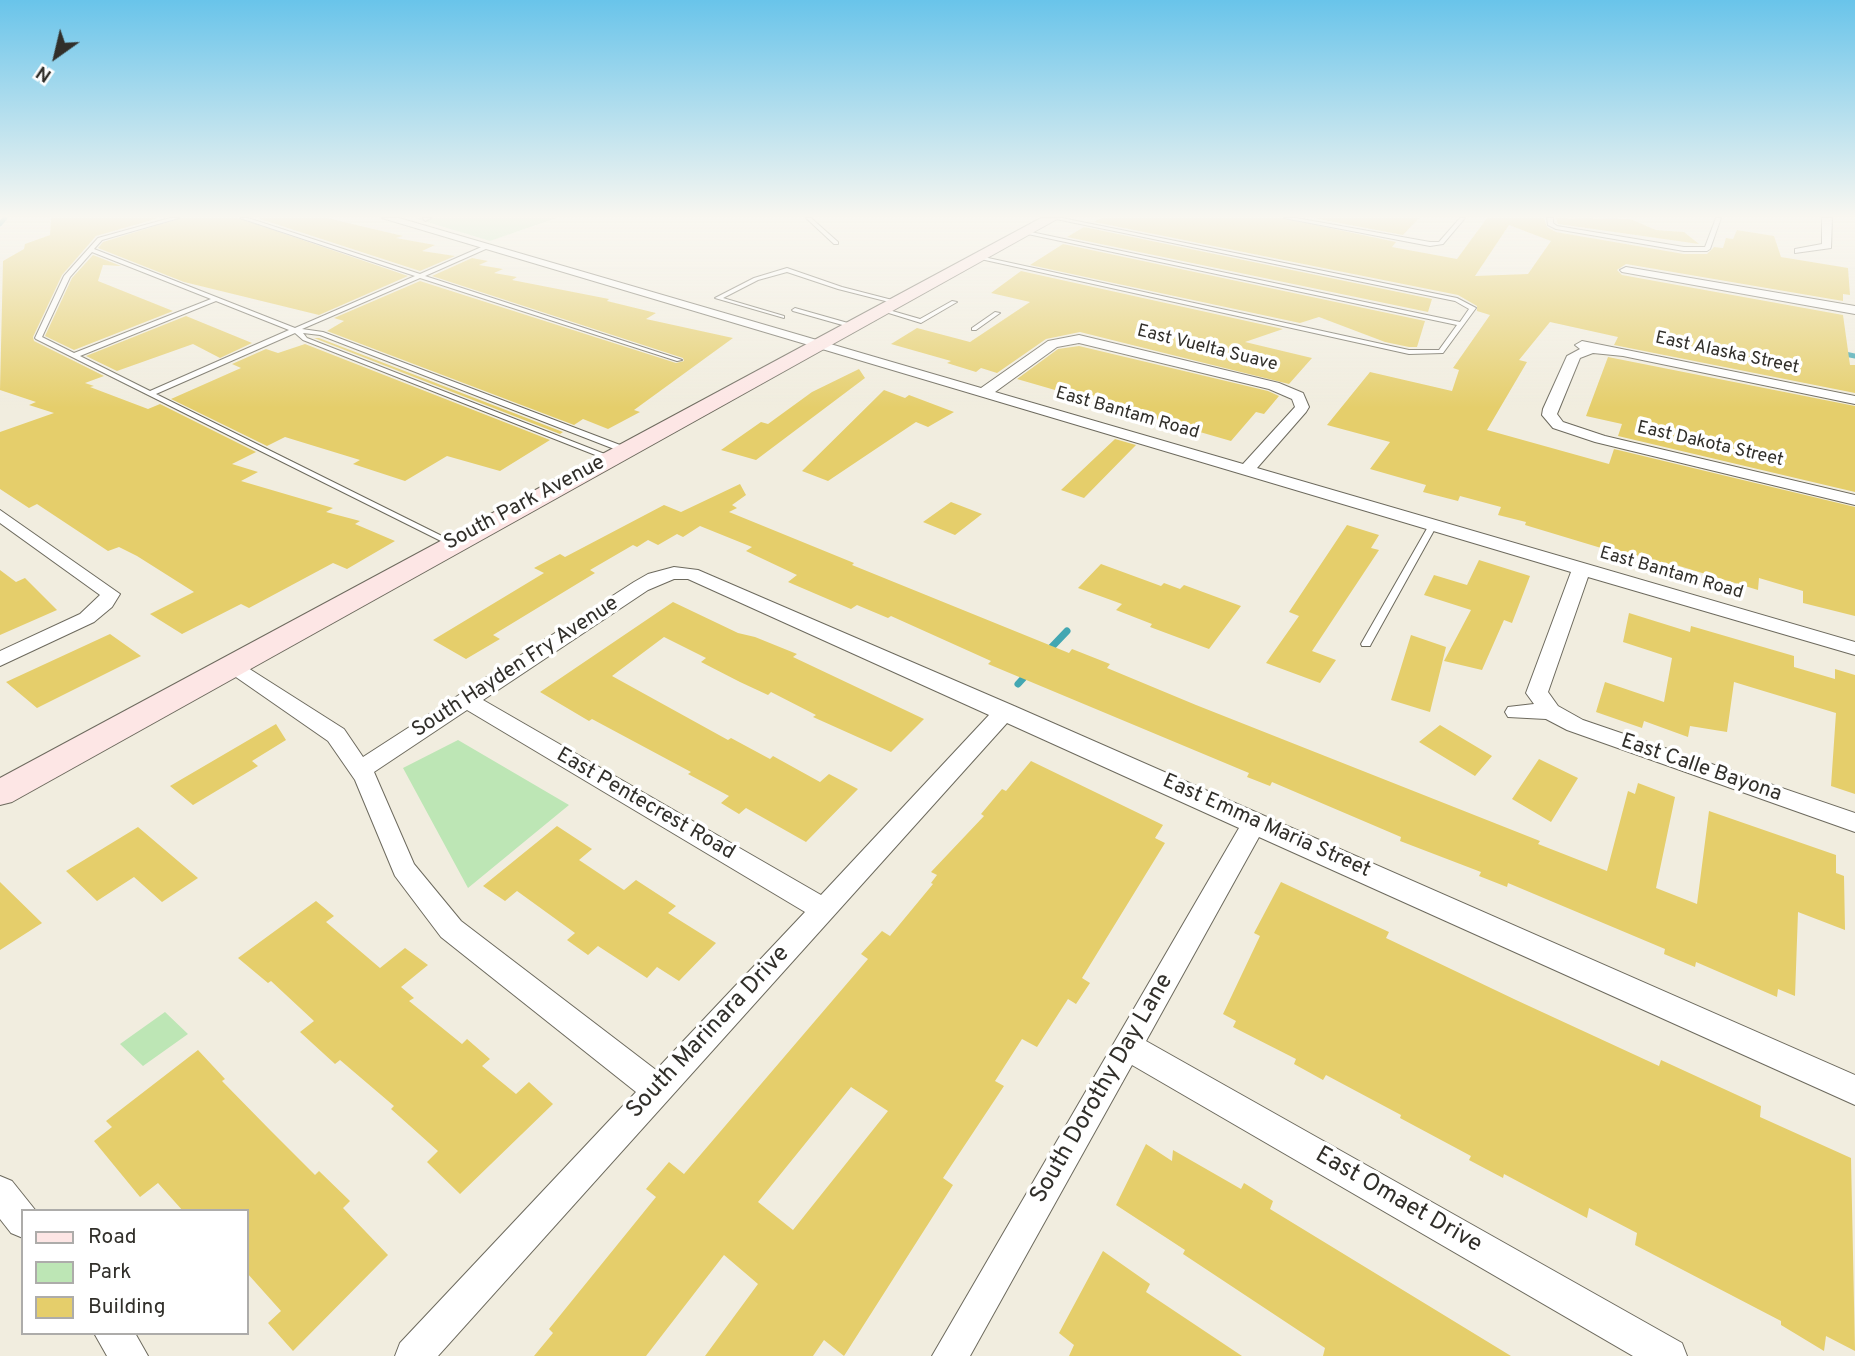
<!DOCTYPE html>
<html>
<head>
<meta charset="utf-8">
<style>
  body { margin:0 }
  #map { position:relative; width:1855px; height:1356px; overflow:hidden; background:#f1eddf; font-family:Overpass,sans-serif }
  canvas { display:block }
  .legend { position:absolute; left:21px; top:1209px; width:228px; height:126px; box-sizing:border-box; background:#fff; border:2px solid #adacaa; margin:0; padding:9px 12px; list-style:none; font-size:21px; color:#312f2a }
  .legend li { display:flex; align-items:center; gap:14px; height:35px }
  .legend b { width:35px; border:2px solid #adacaa }
  .north { position:absolute; left:21px; top:21px; width:70px; height:70px; -webkit-text-stroke:5px #fff; paint-order:stroke; rotate:214deg; font-size:19px; font-weight:700; line-height:28px; text-align:center; color:#312f2a }
  .north::after { content:''; display:block; margin:auto; width:24px; height:32px; background:#312f2a; clip-path:polygon(50% 0,100% 100%,50% 72%,0 100%) }
</style>
</head>
<body>
<div id="map">
<canvas width="1855" height="1356"></canvas>
<ul class="legend">
<li><b style="height:9px;background:#fde6e5"></b>Road</li>
<li><b style="height:19px;background:#bde6b5"></b>Park</li>
<li><b style="height:19px;background:#e5ce6b"></b>Building</li>
</ul>
<div class="north">N</div>
</div>
<script>
const context = document.querySelector('canvas').getContext('2d');
context.lineJoin = 'round';
function fill(path, color) { context.fillStyle = color; context.fill(path, 'evenodd'); }
const toPath = rows => new Path2D(rows.map(r => 'M' + r).join(''));
function stroke(path, color, width, dash) { context.strokeStyle = color; context.lineWidth = width; context.lineCap = dash ? 'butt' : 'round'; context.setLineDash(dash || []); context.stroke(path); }
function drawText(font, color, halo, rows, align = 'center') {
  context.font = font + ' Overpass,sans-serif'; context.lineWidth = 7; context.setLineDash([]); context.textBaseline = 'middle'; context.strokeStyle = halo; context.fillStyle = color; for (const [text, x, y, turn = 0] of rows) {
    context.save(); context.translate(x, y); context.rotate((+turn || 0) * Math.PI / 180); context.textAlign = isNaN(turn) ? turn : align; if (halo) context.strokeText(text, 0, 0); context.fillText(text, 0, 0); context.restore();
  }
}
fill(toPath([
  [414,218,556,218,490,241],
  [458,740,569,805,468,888,403,768],
  [165,1012,188,1034,143,1066,120,1044]
]), '#bde6b5');
stroke(toPath([
  [0,224,5,218]
]), '#43a7b2', 4.5);
stroke(toPath([
  [1840,353,1855,356]
]), '#43a7b2', 5);
stroke(toPath([
  [1046,653,1067,631],
  [1018,684,1030,671]
]), '#43a7b2', 7);
fill(toPath([
  [51,218,159,218,96,236,62,275,33,337,34,341,104,376,85,383,94,386,90,387,148,409,160,404,256,452,232,464,258,472,241,481,333,508,326,512,360,521,355,524,395,541,347,569,333,563,249,608,241,604,182,634,150,614,194,592,137,556,119,547,108,551,37,504,29,508,0,489,0,432,54,413,29,405,36,402,0,390,3,261,24,249,25,244,50,235],
  [181,218,238,218,408,276,319,315,184,282,98,248,103,242],
  [257,218,327,218,403,236,396,238,435,245,422,251,455,256,420,271],
  [1101,218,1282,218,1396,242,1392,247,1457,259,1487,218,1544,218,1547,227,1556,232,1684,254,1707,254,1714,247,1723,248,1726,238,1733,239,1737,230,1774,236,1781,257,1848,268,1850,295,1843,294,1843,301,1626,264,1617,270,1622,275,1843,315,1850,365,1855,365,1855,393,1614,345,1618,337,1550,322,1519,360,1527,362,1487,430,1609,464,1614,449,1855,507,1855,616,1803,603,1803,591,1759,578,1758,590,1676,565,1674,570,1525,525,1526,522,1498,515,1501,507,1460,496,1458,501,1423,492,1426,485,1370,469,1390,442,1327,425,1370,372,1452,391,1459,370,1453,368,1490,315,1477,311,1477,306,1458,295,1094,222],
  [1509,225,1551,241,1528,274,1475,276],
  [1313,218,1419,218,1403,235],
  [1556,218,1630,219,1656,230,1684,232,1699,244,1558,224],
  [1084,227,1432,299,1428,312,1067,237],
  [1063,244,1425,321,1417,347,1409,347,1385,342,1319,317,1300,323,1030,265],
  [93,255,121,266,103,265,98,281,173,311,74,350,45,336,72,278],
  [472,258,488,261,479,265,503,269,494,273,517,277,512,280,609,299,607,301,656,313,646,319,733,338,634,410,640,412,608,429,583,419,574,425,327,331,344,321,334,318,420,281,676,363,684,361,683,358,432,276],
  [1021,271,1283,329,1245,342,1312,358,1289,384,1080,332,1046,339,997,373,981,368,976,372,947,363,951,361,891,344,917,328,970,342,1030,302,991,293],
  [186,316,252,343,220,358,193,344,117,371,86,356],
  [314,338,319,338,563,432,560,434],
  [305,344,550,440,500,471,447,456,405,481,353,464,360,460,285,437,267,446,171,399,241,368,232,364,266,349,278,353],
  [1079,346,1268,391,1279,396,1264,414,1256,412,1231,441,1017,379,1058,349],
  [1608,357,1855,406,1855,492,1618,436,1622,424,1586,416],
  [859,369,865,378,756,460,721,450,761,422,768,424,812,392],
  [884,390,905,398,909,395,954,412,928,427,916,422,828,481,802,471],
  [1115,439,1136,445,1084,498,1061,490],
  [740,484,746,495,732,505,737,508,729,512,854,563,852,565,1069,653,1072,649,1110,664,1107,668,1196,705,1540,841,1538,844,1607,871,1628,791,1635,794,1638,783,1675,797,1656,888,1697,904,1709,811,1836,855,1836,873,1844,876,1845,930,1798,912,1795,996,1778,989,1777,997,1696,962,1695,967,1664,954,1665,949,1508,883,1507,887,1479,876,1481,872,1400,841,1401,837,1272,782,1270,786,1247,777,1249,773,988,664,991,661,891,616,888,618,857,605,851,609,788,582,797,575,746,551,752,547,700,526,683,537,677,534,658,545,648,540,637,547,633,545,590,570,595,573,493,635,500,639,466,659,433,640,544,573,534,568,560,554,565,557,664,505,681,512],
  [951,502,982,514,955,535,923,522],
  [1347,525,1379,535,1371,548,1379,550,1312,651,1336,660,1320,683,1266,663,1299,616,1289,612],
  [1479,560,1530,576,1512,623,1504,620,1482,670,1444,661,1471,610,1424,595,1434,575,1467,585],
  [1101,564,1161,586,1164,583,1180,589,1184,585,1241,606,1209,649,1150,627,1152,624,1116,610,1122,604,1078,588],
  [0,570,16,582,25,578,57,610,0,635],
  [673,602,738,633,755,637,797,654,793,657,924,719,891,752,813,717,816,715,771,692,768,695,740,682,701,662,706,658,664,637,612,676,728,740,731,738,770,759,773,756,820,782,829,774,858,789,806,842,746,808,739,814,721,803,729,796,688,774,691,772,592,719,589,721,540,692],
  [1629,613,1690,632,1691,626,1794,656,1794,667,1835,679,1835,669,1855,675,1855,794,1831,786,1836,713,1734,682,1727,732,1690,726,1688,737,1644,721,1642,728,1596,712,1605,682,1664,702,1672,658,1623,642],
  [110,634,141,656,37,708,6,682],
  [1411,635,1446,647,1430,712,1391,700],
  [276,724,286,740,252,761,258,766,193,805,170,786],
  [1440,725,1492,756,1475,776,1419,742],
  [1539,759,1578,778,1551,822,1512,799],
  [1031,761,1163,825,1155,838,1165,843,1082,978,1090,983,1076,1004,1068,999,1037,1047,1022,1039,995,1081,1004,1086,943,1178,953,1185,844,1356,824,1340,813,1356,705,1356,758,1284,724,1255,646,1356,534,1356,553,1333,549,1329,656,1197,646,1189,669,1162,684,1174,868,959,861,954,882,931,890,936,933,884,931,883,937,875,931,872,984,816,981,814,1002,789,1006,791],
  [851,1087,888,1111,793,1230,758,1202],
  [557,826,592,849,579,860,624,890,636,880,676,906,668,913,716,943,679,981,657,967,647,978,598,946,588,955,567,940,575,933,517,891,505,901,483,886],
  [138,827,198,878,162,902,134,877,97,901,66,871],
  [0,882,42,923,0,950],
  [1281,882,1389,932,1386,938,1516,1000,1659,1066,1661,1060,1761,1106,1760,1117,1851,1158,1855,1351,1826,1336,1824,1351,1781,1325,1781,1321,1635,1245,1637,1233,1589,1208,1587,1218,1504,1174,1503,1178,1469,1160,1471,1156,1400,1118,1401,1115,1326,1075,1323,1080,1294,1064,1296,1059,1233,1027,1236,1021,1223,1014,1260,936,1254,933],
  [316,901,334,916,326,922,380,968,405,948,428,965,401,987,414,998,409,1001,462,1044,467,1039,490,1059,482,1066,516,1094,529,1082,553,1104,460,1194,427,1162,438,1151,391,1109,394,1106,340,1060,335,1064,300,1032,314,1021,271,981,268,983,238,958],
  [198,1050,225,1079,222,1081,271,1131,315,1175,319,1171,350,1201,343,1208,388,1255,293,1351,268,1323,281,1311,247,1273,247,1211,183,1211,158,1183,140,1197,94,1141,112,1127,106,1121],
  [1146,1144,1172,1161,1173,1150,1241,1189,1244,1183,1273,1201,1270,1209,1511,1356,1323,1356,1325,1348,1183,1254,1185,1250,1116,1205],
  [1103,1251,1150,1284,1146,1292,1242,1356,1069,1356,1074,1345,1059,1333]
]), '#e5ce6b');
const lane = toPath([
  [170,218,179,218,102,240,94,249,295,328,415,276,240,218,248,218,420,274,486,245,488,248,425,276,682,360,677,361,420,278,302,329,323,332,628,448,628,452,622,452,320,335,303,333,307,338,615,458,614,460,608,460,303,340,295,333,156,394,456,543,455,545,449,545,36,339,35,338,64,276,98,238,170,218],
  [92,252,211,299,74,353,42,337,70,277,92,252],
  [216,301,289,330,150,391,80,356,216,301],
  [423,218,431,218,425,221,423,218],
  [806,218,811,218,838,242,838,244,834,244,806,218],
  [1051,218,1062,218,1457,298,1476,308,1443,353,1409,354,976,258,979,256,1409,350,1439,350,1457,325,1023,233,1026,231,1460,322,1469,309,1455,301,1051,218],
  [1284,218,1296,218,1430,242,1439,242,1460,218,1465,218,1443,244,1430,246,1284,218],
  [1547,218,1553,218,1553,223,1557,226,1684,247,1705,247,1716,218,1721,218,1710,249,1707,251,1684,251,1556,229,1548,225,1547,218],
  [787,268,842,287,900,302,897,304,838,289,787,272,758,280,723,298,784,316,784,318,715,298,754,278,787,268],
  [952,301,957,302,921,323,879,310,882,308,920,319,952,301],
  [795,308,855,325,856,326,853,328,793,311,792,310,795,308],
  [995,312,1000,313,976,330,972,330,972,328,995,312],
  [1433,522,1437,525,1371,644,1370,646,1362,646,1361,644,1429,525,1433,522]
]);
const street = toPath([
  [382,218,399,218,981,388,1048,341,1079,335,1279,383,1303,393,1309,407,1306,412,1257,468,1855,642,1855,655,1588,577,1548,692,1558,706,1583,720,1855,813,1855,832,1567,730,1546,719,1508,717,1505,712,1508,707,1534,704,1526,693,1571,572,382,218],
  [1079,343,1269,389,1292,399,1295,407,1243,464,995,392,1057,347,1079,343],
  [1822,218,1832,218,1831,248,1795,253,1795,249,1822,244,1822,218],
  [1626,267,1855,306,1855,314,1622,272,1620,270,1626,267],
  [1582,341,1855,396,1855,404,1623,356,1593,353,1580,358,1557,414,1563,422,1605,436,1855,495,1855,505,1595,442,1553,428,1542,415,1543,409,1567,356,1580,349,1575,345,1582,341],
  [0,510,120,594,112,607,94,622,0,666,0,651,80,614,100,595,0,523,0,510],
  [674,567,698,570,1014,706,1855,1075,1855,1105,1259,837,1146,1041,1682,1343,1687,1356,1633,1356,1132,1065,970,1356,932,1356,1239,828,1007,723,438,1356,395,1356,400,1343,636,1092,441,937,395,876,355,780,328,741,220,666,230,659,237,661,344,729,363,757,634,582,648,574,674,567],
  [674,579,688,579,989,715,821,895,483,700,648,590,674,579],
  [467,710,805,912,656,1070,461,921,414,864,374,772,467,710],
  [0,1176,12,1181,36,1211,23,1211,23,1238,11,1233,0,1219,0,1176],
  [94,1333,135,1333,148,1356,107,1356,94,1333]
]);
const secondary = toPath([
  [1041,218,1059,218,12,802,0,805,0,778,1041,218]
]);
stroke(lane, '#6d6a5e', 2);
stroke(street, '#6d6a5e', 2);
stroke(secondary, '#6d6a5e', 2);
fill(lane, '#fff');
fill(street, '#fff');
fill(secondary, '#fde6e5');
const sky = context.createLinearGradient(0, 0, 0, 408);
sky.addColorStop(0, '#69c4ea');
sky.addColorStop(0.53, '#f9f7f1');
sky.addColorStop(1, '#f9f7f100');
context.fillStyle = sky;
context.fillRect(0, 0, 1855, 408);
drawText('18px', '#312f2a', '#fff', [
  ["East Vuelta Suave",1207,349,14],
  ["East Alaska Street",1727,354,12],
  ["East Bantam Road",1127,414,16],
  ["East Dakota Street",1710,445,13],
  ["East Bantam Road",1671,574,16]
]);
drawText('21px', '#312f2a', '#fff', [
  ["South Park Avenue",525,504,-28],
  ["South Hayden Fry Avenue",516,668,-33],
  ["East Calle Bayona",1701,769,19],
  ["East Pentecrest Road",645,805,30],
  ["East Emma Maria Street",1266,827,24]
]);
drawText('24px', '#312f2a', '#fff', [
  ["South Marinara Drive",709,1033,-47],
  ["South Dorothy Day Lane",1103,1089,-60],
  ["East Omaet Drive",1398,1201,30]
]);
</script>
</body>
</html>
